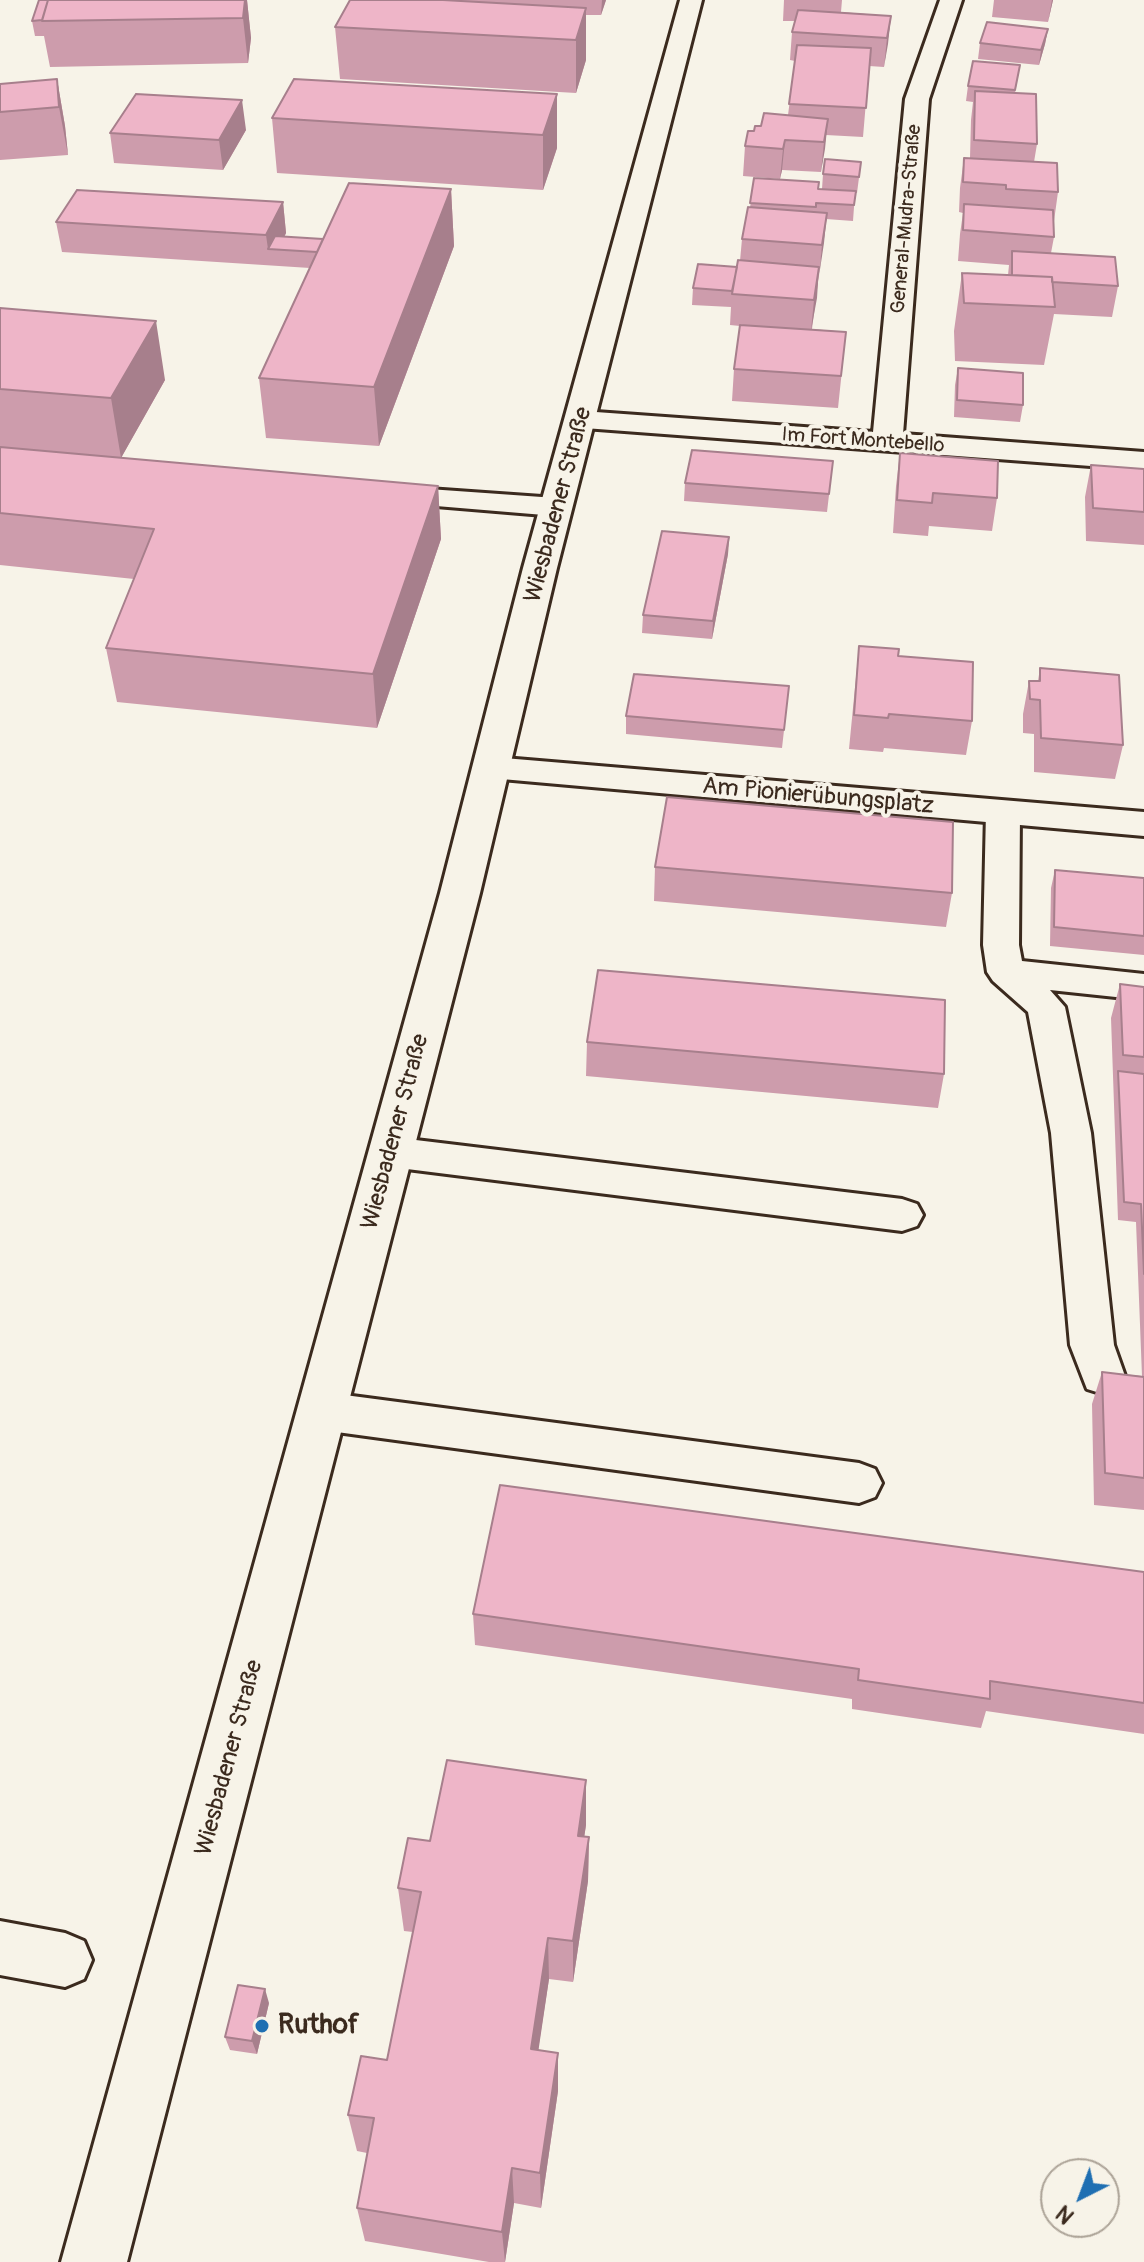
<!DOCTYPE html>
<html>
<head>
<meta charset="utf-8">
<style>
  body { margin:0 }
  #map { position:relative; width:1144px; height:2262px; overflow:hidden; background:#f7f3e8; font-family:Pangolin,sans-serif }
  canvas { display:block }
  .north { position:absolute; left:1040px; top:2158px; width:80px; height:80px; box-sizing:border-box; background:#f7f3e8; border:2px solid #aca397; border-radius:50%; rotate:222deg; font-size:22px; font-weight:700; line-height:32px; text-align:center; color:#3b2a1e }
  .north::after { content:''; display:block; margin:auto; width:28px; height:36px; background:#1f6fb2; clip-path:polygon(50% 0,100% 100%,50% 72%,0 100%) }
</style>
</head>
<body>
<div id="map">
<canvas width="1144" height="2262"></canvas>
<div class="north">N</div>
</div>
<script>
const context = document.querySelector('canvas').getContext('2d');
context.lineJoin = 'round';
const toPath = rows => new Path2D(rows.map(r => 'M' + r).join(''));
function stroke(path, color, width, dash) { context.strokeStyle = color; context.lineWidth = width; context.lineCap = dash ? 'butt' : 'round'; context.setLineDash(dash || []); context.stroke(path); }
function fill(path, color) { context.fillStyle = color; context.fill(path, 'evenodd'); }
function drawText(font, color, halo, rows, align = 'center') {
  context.font = font + ' Pangolin,sans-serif'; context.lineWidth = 8; context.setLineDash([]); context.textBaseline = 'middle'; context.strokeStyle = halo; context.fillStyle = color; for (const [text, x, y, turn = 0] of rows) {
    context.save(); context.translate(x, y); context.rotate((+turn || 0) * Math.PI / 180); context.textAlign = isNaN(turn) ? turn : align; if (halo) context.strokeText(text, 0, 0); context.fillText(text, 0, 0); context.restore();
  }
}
const lane = toPath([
  [386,486,556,498,566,501,571,507,566,513,556,516,376,501,371,495,376,489,386,486],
  [1003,801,1015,804,1020,812,1019,945,1022,961,1144,974,1144,1000,1050,990,1065,1007,1091,1133,1114,1345,1125,1376,1119,1389,1103,1394,1087,1389,1070,1345,1051,1133,1028,1012,993,981,987,972,983,945,986,812,991,804,1003,801],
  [391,1137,902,1199,917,1204,923,1215,917,1226,902,1231,391,1167,377,1163,371,1152,377,1141,391,1137],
  [322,1392,859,1463,875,1469,882,1483,875,1497,859,1503,322,1430,306,1424,300,1411,306,1398,322,1392],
  [0,1921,65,1933,84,1941,92,1960,84,1979,65,1987,0,1975,0,1921]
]);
const street = toPath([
  [940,0,962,0,929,99,903,434,1144,452,1144,470,571,427,567,420,571,413,582,411,873,432,905,99,940,0],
  [492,757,1144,812,1144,836,479,777,473,769,479,761,492,757]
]);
const secondary = toPath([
  [680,0,702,0,557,568,480,893,127,2262,61,2262,440,893,523,568,680,0]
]);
stroke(lane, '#3b2a1e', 6);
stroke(street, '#3b2a1e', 6);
stroke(secondary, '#3b2a1e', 6);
fill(lane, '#f7f3e8');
fill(street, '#f7f3e8');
fill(secondary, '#f7f3e8');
fill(toPath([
  [39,0,247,0,251,38,248,63,50,67,44,36,35,36,32,21],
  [350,0,606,0,601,15,586,15,586,60,576,93,340,79,335,27],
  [784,0,842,0,841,12,891,16,884,67,869,66,863,137,826,135,821,172,782,170,780,179,743,176,745,146,754,131,761,126,788,115,795,61,790,60,792,32,795,21,783,21],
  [994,0,1053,0,1048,22,992,17],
  [1048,29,1045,44,1039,65,978,59,980,43],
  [1020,65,1015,93,1037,144,1034,162,1058,192,1054,221,1054,237,1051,253,1118,286,1112,317,1054,314,1044,365,955,361,954,331,962,273,1008,275,1009,265,958,261,960,234,963,213,959,212,960,188,964,158,970,158,971,120,973,102,966,101,968,86],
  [57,79,65,126,68,155,0,160,0,84],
  [557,94,557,148,543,190,277,173,272,118],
  [246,130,223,170,114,163,110,133],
  [861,162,857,193,855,193,853,221,826,219,812,329,846,332,838,408,732,401,734,369,740,326,730,325,731,307,692,305,693,288,737,267,740,261,742,239,750,208,754,178,822,189,823,174],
  [451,189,454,246,379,446,266,438,259,378,310,268,62,252,56,222,283,202,286,233,284,237,323,239],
  [0,308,165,380,121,458,438,486,441,539,377,728,117,702,106,648,134,579,0,565],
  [958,368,1023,405,1020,422,954,417,955,385],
  [900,453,997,498,992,531,929,526,928,536,893,533,896,486],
  [833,461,827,512,684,501,685,483],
  [1091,465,1144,469,1144,545,1086,541,1085,497],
  [729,537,728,554,712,639,642,633,643,615],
  [859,646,898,656,972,721,966,755,884,748,883,752,849,749],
  [1040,668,1123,745,1115,779,1034,772,1034,734,1023,733,1023,714,1029,681,1038,681],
  [789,686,782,748,626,734,626,716],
  [655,867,952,893,946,927,654,901],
  [1055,870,1144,878,1144,955,1050,946,1051,888],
  [1120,984,1144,987,1144,1510,1094,1505,1092,1404,1102,1372,1142,1376,1136,1222,1118,1220,1111,1018],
  [587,1042,944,1074,938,1108,586,1076],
  [1144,1572,1144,1734,986,1711,981,1728,852,1709,852,1699,475,1645,473,1614],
  [586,1825,584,1837,589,1837,588,1881,573,1982,549,1979,538,2050,558,2053,558,2091,541,2208,514,2203,505,2262,489,2262,365,2241,357,2208,367,2153,357,2151,348,2115,387,2060,413,1932,404,1931,398,1888,430,1841],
  [269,2003,257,2054,230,2050,225,2037]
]), '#cd9cac');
fill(toPath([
  [245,0,247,0,251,38,248,63,243,18],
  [602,0,606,0,601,15],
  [1052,0,1053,0,1048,22],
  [586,8,586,60,576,93,576,40],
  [891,16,888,44,884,67,887,38],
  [1048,29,1045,44,1039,65,1041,50],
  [57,79,65,126,68,155,59,107],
  [557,94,557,148,543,190,543,135],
  [242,100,246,130,223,170,219,140],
  [828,119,825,149,821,172,824,142],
  [785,140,782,170,780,179,783,149],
  [451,189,454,246,379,446,374,387],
  [283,202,286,233,278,250,268,249,266,235],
  [827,213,824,243,819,276,822,245],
  [819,267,817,298,811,331,814,300],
  [156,321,165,380,121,458,111,398],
  [438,486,441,539,377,728,373,674],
  [729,537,728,554,712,639,713,621],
  [586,1780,586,1825,578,1879,578,1836],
  [589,1837,588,1881,573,1982,573,1941],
  [548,1938,549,1979,533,2087,531,2049],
  [265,1989,269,2003,257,2054,252,2041],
  [558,2053,558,2091,541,2208,540,2173],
  [512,2168,514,2203,505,2262,502,2232]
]), '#a77f8c');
const building = toPath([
  [39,0,48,0,42,20,32,21,39,0],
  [48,0,245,0,243,18,42,21,48,0],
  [350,0,443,0,586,8,576,40,335,27,350,0],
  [798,10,891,16,887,38,792,32,798,10],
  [987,22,1048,29,1041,50,980,43,987,22],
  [797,45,871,48,866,108,789,104,797,45],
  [973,61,1020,65,1015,90,968,86,973,61],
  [57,79,59,107,0,112,0,84,57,79],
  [294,79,557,94,543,135,272,118,294,79],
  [975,91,1036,94,1037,144,974,140,975,91],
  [136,94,242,100,219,140,110,133,136,94],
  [764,113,828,119,824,142,785,140,783,149,745,146,748,131,754,131,755,126,761,126,764,113],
  [964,158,1057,163,1058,192,1006,189,1006,185,963,182,964,158],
  [825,159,861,162,859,177,823,174,825,159],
  [754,178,819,182,818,189,856,191,854,205,816,203,816,207,750,203,754,178],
  [349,183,451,189,374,387,259,378,349,183],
  [77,190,283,202,266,235,56,222,77,190],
  [964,204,1053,210,1054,237,963,230,964,204],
  [748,207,827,213,822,245,742,239,748,207],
  [275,236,323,239,317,252,268,249,275,236],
  [1012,251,1115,257,1118,286,1052,282,1052,277,1012,275,1012,251],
  [738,260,819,267,814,300,732,294,738,260],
  [698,264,737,267,732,291,693,288,698,264],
  [962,273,1052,277,1055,307,964,303,962,273],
  [0,308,156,321,111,398,0,389,0,308],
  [740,325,846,332,841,376,734,369,740,325],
  [958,368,1023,373,1023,405,957,400,958,368],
  [0,447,438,486,373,674,106,648,154,529,0,513,0,447],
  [692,450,833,461,829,494,685,483,692,450],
  [900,453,998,461,997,498,933,493,932,503,897,500,900,453],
  [1091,465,1144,469,1144,512,1093,508,1091,465],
  [662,531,729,537,713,621,643,615,662,531],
  [859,646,899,649,898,656,973,662,972,721,889,714,888,718,854,715,859,646],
  [1040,668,1119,675,1123,745,1041,738,1040,700,1030,699,1029,681,1040,681,1040,668],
  [634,674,789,686,784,730,626,716,634,674],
  [667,797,953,822,952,893,655,867,667,797],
  [1055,870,1144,878,1144,936,1054,927,1055,870],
  [598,970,945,1000,944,1074,587,1042,598,970],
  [1120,984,1144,987,1144,1057,1123,1055,1120,984],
  [1118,1071,1144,1074,1144,1274,1141,1204,1124,1202,1118,1071],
  [1102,1372,1144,1377,1144,1478,1105,1473,1102,1372],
  [500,1485,1144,1572,1144,1703,990,1681,990,1699,858,1680,859,1669,473,1614,500,1485],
  [447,1760,586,1780,578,1836,589,1837,573,1941,548,1938,531,2049,558,2053,540,2173,512,2168,502,2232,357,2208,374,2118,348,2115,361,2056,387,2060,421,1892,398,1888,408,1838,430,1841,447,1760],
  [238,1985,265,1989,252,2041,225,2037,238,1985]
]);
fill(building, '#eeb5c8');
stroke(building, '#a77f8c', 2);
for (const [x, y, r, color] of [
  [262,2026,8,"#1f6fb2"]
]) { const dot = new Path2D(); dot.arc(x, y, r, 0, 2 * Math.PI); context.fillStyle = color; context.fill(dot); stroke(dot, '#f7f3e8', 3); }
drawText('20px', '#3b2a1e', '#f7f3e8', [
  ["General-Mudra-Straße",907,219,-85],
  ["Im Fort Montebello",863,441,4]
]);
drawText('24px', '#3b2a1e', '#f7f3e8', [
  ["Wiesbadener Straße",559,505,-75],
  ["Am Pionierübungsplatz",818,797,5],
  ["Wiesbadener Straße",396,1132,-75],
  ["Wiesbadener Straße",230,1758,-75]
]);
drawText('bold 28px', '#3b2a1e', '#f7f3e8', [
  ["Ruthof",278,2026]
], 'left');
</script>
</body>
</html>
